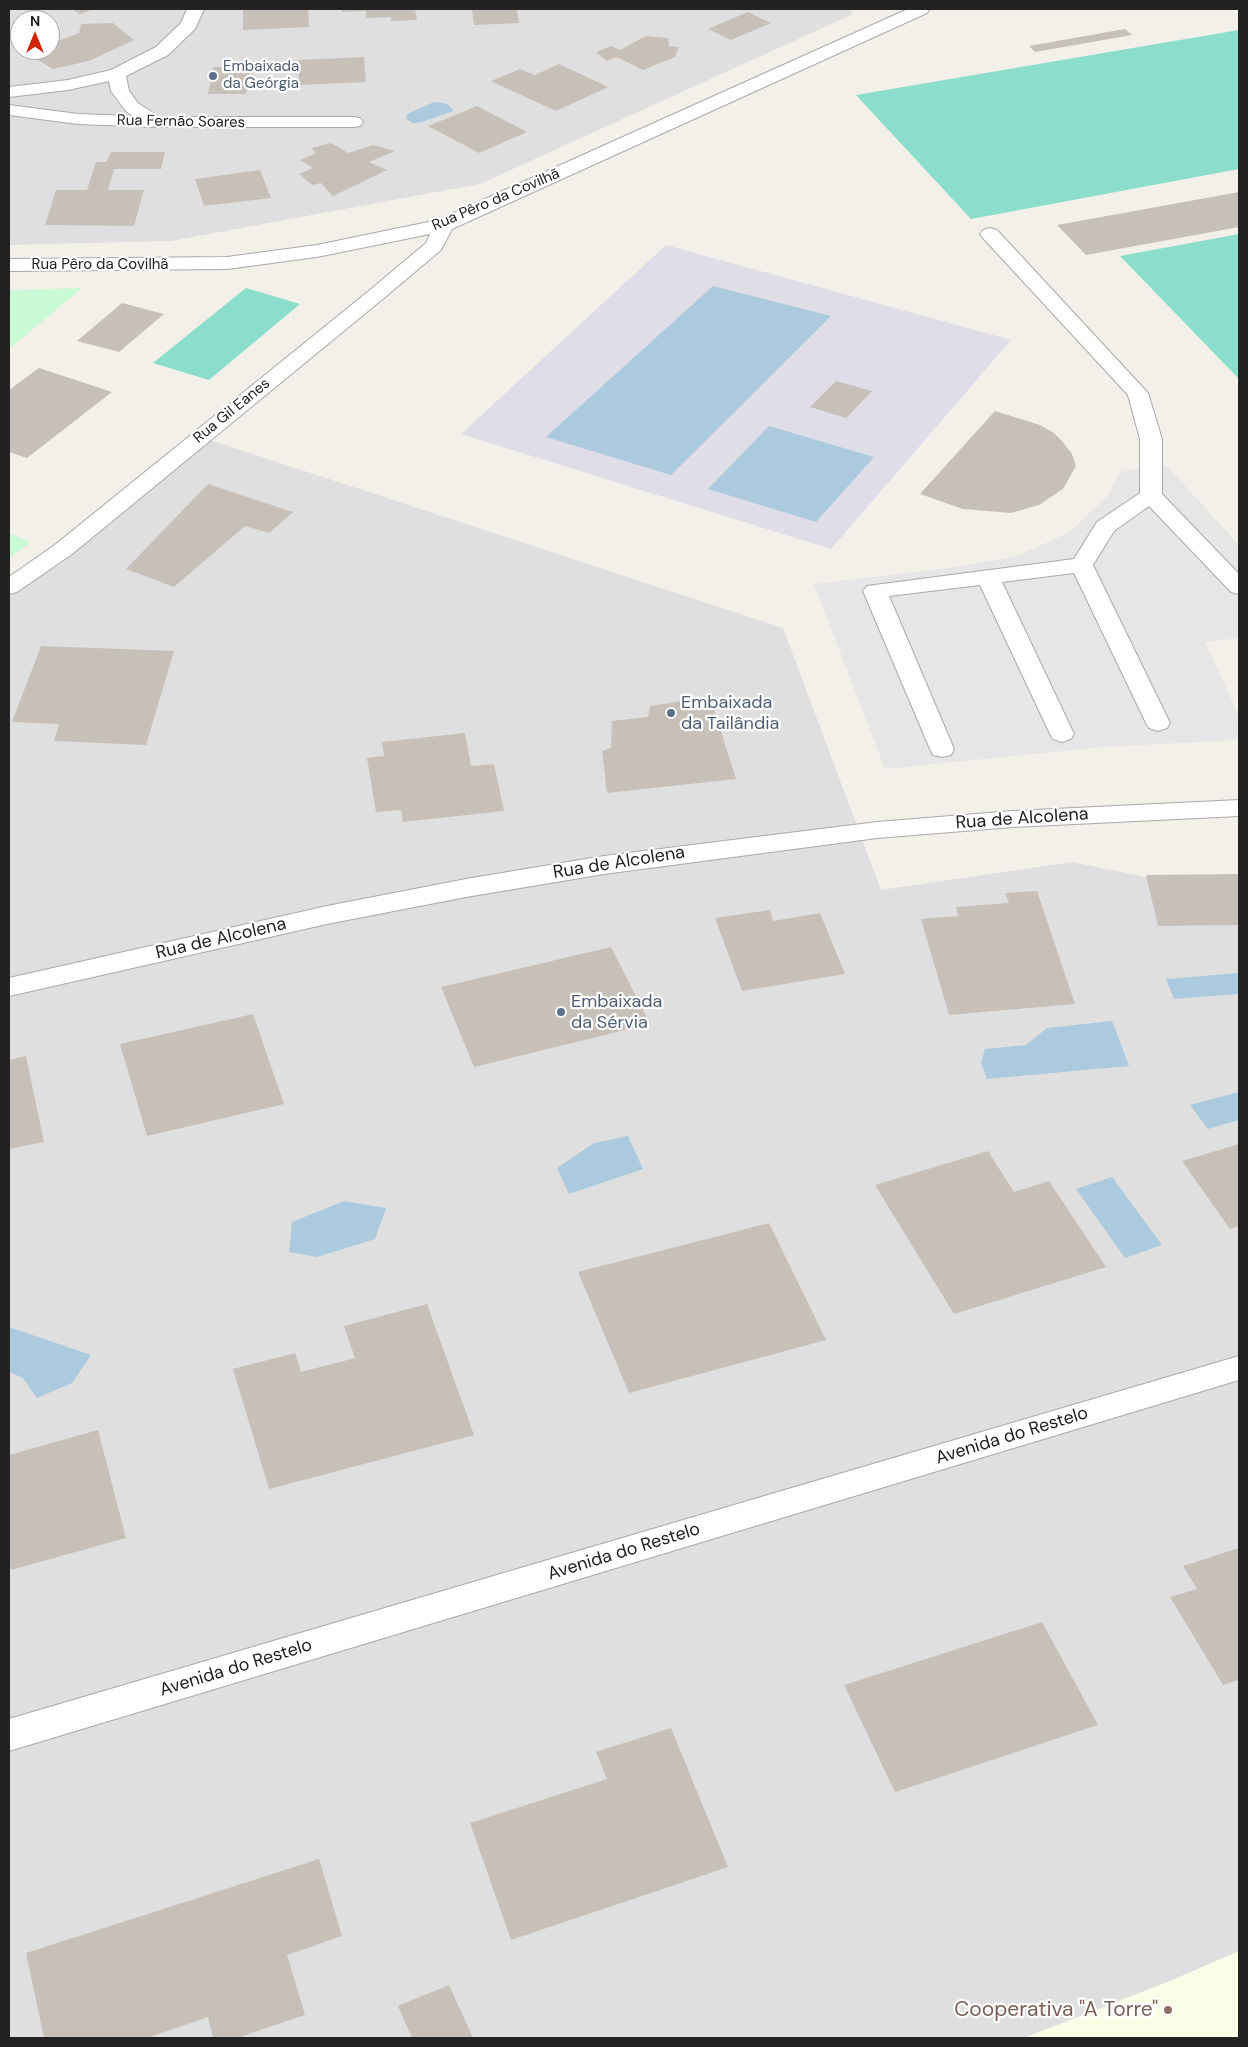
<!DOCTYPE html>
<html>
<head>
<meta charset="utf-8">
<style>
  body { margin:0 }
  #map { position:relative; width:1248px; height:2047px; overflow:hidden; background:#f2f0e9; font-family:"DM Sans",sans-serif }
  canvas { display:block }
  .frame { position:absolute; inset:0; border:10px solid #222; pointer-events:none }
  .north { position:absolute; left:10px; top:10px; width:50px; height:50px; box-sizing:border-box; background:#fff; border:1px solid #a7a7a7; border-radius:50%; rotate:0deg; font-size:14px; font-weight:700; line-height:20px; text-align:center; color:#222 }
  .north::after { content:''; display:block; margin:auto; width:18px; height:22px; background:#d02504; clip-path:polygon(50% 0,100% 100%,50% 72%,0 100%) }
</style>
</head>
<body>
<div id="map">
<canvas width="1248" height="2047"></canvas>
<div class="frame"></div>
<div class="north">N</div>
</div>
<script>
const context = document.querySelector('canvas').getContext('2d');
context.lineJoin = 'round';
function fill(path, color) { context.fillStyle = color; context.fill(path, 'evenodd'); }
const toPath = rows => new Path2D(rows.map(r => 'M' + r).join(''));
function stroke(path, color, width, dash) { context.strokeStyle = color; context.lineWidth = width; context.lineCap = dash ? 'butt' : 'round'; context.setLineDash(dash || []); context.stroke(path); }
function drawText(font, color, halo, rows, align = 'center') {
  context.font = font + ' "DM Sans",sans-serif'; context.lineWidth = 4.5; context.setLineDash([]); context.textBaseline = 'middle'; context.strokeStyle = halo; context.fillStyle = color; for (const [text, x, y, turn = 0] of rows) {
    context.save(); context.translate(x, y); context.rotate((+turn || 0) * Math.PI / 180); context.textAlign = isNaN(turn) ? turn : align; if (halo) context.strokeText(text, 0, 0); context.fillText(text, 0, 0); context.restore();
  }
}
fill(toPath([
  [9,9,852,9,851,15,480,184,171,241,9,245],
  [20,20,50,20,50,50,20,50],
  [201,437,783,628,881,890,1072,862,1239,896,1239,2038,9,2038,9,579,64,549]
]), '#e0dfdf');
fill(toPath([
  [1239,1951,1239,2038,1024,2038,1170,1981]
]), '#fafee6');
fill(toPath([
  [82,288,9,349,9,290],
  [9,533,31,542,9,558]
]), '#c9f9d5');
fill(toPath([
  [1239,30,1239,169,971,219,856,95],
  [1239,234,1239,379,1120,256],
  [246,288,300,304,209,380,153,363]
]), '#8adecb');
fill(toPath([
  [1166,465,1239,545,1239,638,1205,642,1239,716,1239,740,1103,747,885,769,814,584,949,568,1017,556,1068,533,1107,497,1120,472]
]), '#e6e6e6');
fill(toPath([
  [666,245,1011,340,831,549,461,434]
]), '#dfdde8');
fill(toPath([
  [434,102,444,103,450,106,453,111,422,122,413,123,406,119,407,114],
  [713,286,831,316,671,475,546,437],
  [769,426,874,457,816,522,708,489],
  [1239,973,1239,994,1174,999,1166,979],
  [1112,1021,1129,1066,987,1079,981,1062,985,1049,1026,1045,1047,1028],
  [1239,1092,1239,1120,1208,1129,1190,1105],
  [628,1136,643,1169,569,1194,557,1168,594,1143],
  [1112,1177,1162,1245,1125,1258,1076,1189],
  [344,1201,386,1208,375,1239,317,1257,289,1252,292,1222],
  [9,1327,91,1355,72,1383,37,1398,23,1378,9,1372]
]), '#abcade');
fill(toPath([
  [71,9,94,9,80,14],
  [243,9,308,9,309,27,243,30],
  [342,9,415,9,417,20,391,21,391,17,366,18,366,11,342,12],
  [472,9,517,9,519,23,474,25],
  [748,12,771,23,731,40,708,29],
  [113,23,134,40,89,61,53,69,26,53,35,50,50,50,50,44,79,33,81,24],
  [1125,29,1132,35,1035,52,1029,46],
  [646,36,668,38,669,46,679,47,675,57,643,70,617,57,607,61,596,52,611,46,620,50],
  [364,57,366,82,299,85,298,60],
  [559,64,608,87,556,111,491,81,520,69,535,75],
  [213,67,251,67,246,94,208,94],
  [477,106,527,132,479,153,428,126],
  [331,143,348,153,373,145,395,151,369,162,387,170,333,196,321,183,312,185,299,174,313,168,300,160,316,153,311,148],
  [111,152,165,152,161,169,114,169,108,190,144,190,134,226,45,225,56,190,87,190,96,162,106,162],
  [260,170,271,198,204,206,195,179],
  [1239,192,1239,227,1086,255,1057,225],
  [122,303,164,314,119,352,77,341],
  [39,368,112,392,27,458,9,452,9,390],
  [836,381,872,391,846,418,810,407],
  [995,411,1040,425,1054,433,1063,442,1072,454,1076,466,1063,489,1039,505,1011,513,963,509,920,494],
  [208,484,293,512,269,533,245,526,174,587,126,569],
  [41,646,174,651,146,745,54,741,59,724,12,722],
  [710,697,736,779,607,793,602,751,611,748,612,721,648,717,650,706],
  [465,733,471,766,494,764,504,811,403,822,401,810,376,812,367,758,384,756,382,742],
  [1239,874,1239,925,1158,926,1146,875],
  [1037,891,1075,1004,949,1015,921,919,958,916,956,907,1009,903,1005,893],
  [770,910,773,921,820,913,845,974,742,991,715,918],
  [611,947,650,1024,474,1067,441,987],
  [253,1014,284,1104,147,1136,120,1044],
  [26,1056,44,1142,9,1149,9,1060],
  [1239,1144,1239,1226,1230,1229,1182,1161],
  [988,1151,1014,1192,1049,1181,1106,1267,954,1314,875,1185],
  [769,1223,826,1340,629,1393,578,1272],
  [427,1304,474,1435,269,1489,233,1369,295,1353,301,1372,355,1358,344,1326],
  [98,1430,126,1538,11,1570,9,1560,9,1455],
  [1239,1548,1239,1680,1223,1685,1170,1597,1197,1589,1183,1566],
  [1042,1622,1098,1725,895,1792,844,1685],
  [671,1728,728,1867,511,1940,470,1823,607,1779,596,1752],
  [319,1859,342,1936,287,1955,305,2015,237,2038,213,2038,208,2017,147,2038,44,2038,26,1953],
  [449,1985,473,2038,412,2038,398,2006]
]), '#c7c0b8');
const minor = toPath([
  [187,9,204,9,195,29,168,55,126,76,129,91,138,103,159,117,354,117,360,118,363,122,360,126,354,127,155,127,78,124,9,115,9,105,78,114,133,116,126,111,111,91,109,81,68,90,9,97,9,87,68,80,111,70,156,47,181,23,187,9],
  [908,9,930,9,927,13,452,229,441,250,384,298,72,554,17,592,9,594,9,577,56,544,370,290,426,243,430,234,317,257,227,269,9,271,9,259,227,257,317,245,438,220,908,9],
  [990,228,997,230,1148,393,1162,439,1162,494,1239,574,1239,594,1231,592,1149,506,1114,531,1093,565,1170,723,1167,728,1158,731,1149,728,1146,723,1074,573,1002,582,1074,734,1071,739,1062,742,1053,739,1050,734,980,585,889,596,954,749,951,755,942,757,933,755,930,749,863,591,867,586,1074,559,1097,522,1140,493,1140,439,1128,395,983,238,980,234,983,230,990,228],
  [1239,800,1239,816,1013,827,877,838,604,874,466,897,327,924,9,996,9,978,327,906,466,879,604,856,877,822,1013,811,1239,800],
  [1239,1356,1239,1380,9,1751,9,1719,1239,1356]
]);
stroke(minor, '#a9a9a9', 2);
fill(minor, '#fff');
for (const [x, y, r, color] of [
  [213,76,5,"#5c6f8a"],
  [671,713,5,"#5c6f8a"],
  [561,1012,5,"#5c6f8a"],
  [1168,2010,5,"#8d6e63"]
]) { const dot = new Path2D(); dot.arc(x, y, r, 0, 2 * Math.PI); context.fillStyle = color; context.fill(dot); stroke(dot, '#fff', 2); }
drawText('15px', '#4e5e75', '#fff', [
  ["Embaixada",223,67],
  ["da Geórgia",223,84]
], 'left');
drawText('15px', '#222', '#fff', [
  ["Rua Fernão Soares",181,122,1],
  ["Rua Pêro da Covilhã",496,200,-23],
  ["Rua Pêro da Covilhã",100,265],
  ["Rua Gil Eanes",232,411,-39]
]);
drawText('18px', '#4e5e75', '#fff', [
  ["Embaixada",681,703],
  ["da Tailândia",681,724],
  ["Embaixada",571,1002],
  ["da Sérvia",571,1023]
], 'left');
drawText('18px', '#222', '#fff', [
  ["Rua de Alcolena",1022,819,-4],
  ["Rua de Alcolena",619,863,-9],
  ["Rua de Alcolena",221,939,-13],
  ["Avenida do Restelo",1012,1436,-17],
  ["Avenida do Restelo",624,1552,-17],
  ["Avenida do Restelo",236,1668,-17]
]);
drawText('21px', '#785e54', '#fff', [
  ["Cooperativa \"A Torre\"",1158,2010]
], 'right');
</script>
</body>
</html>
